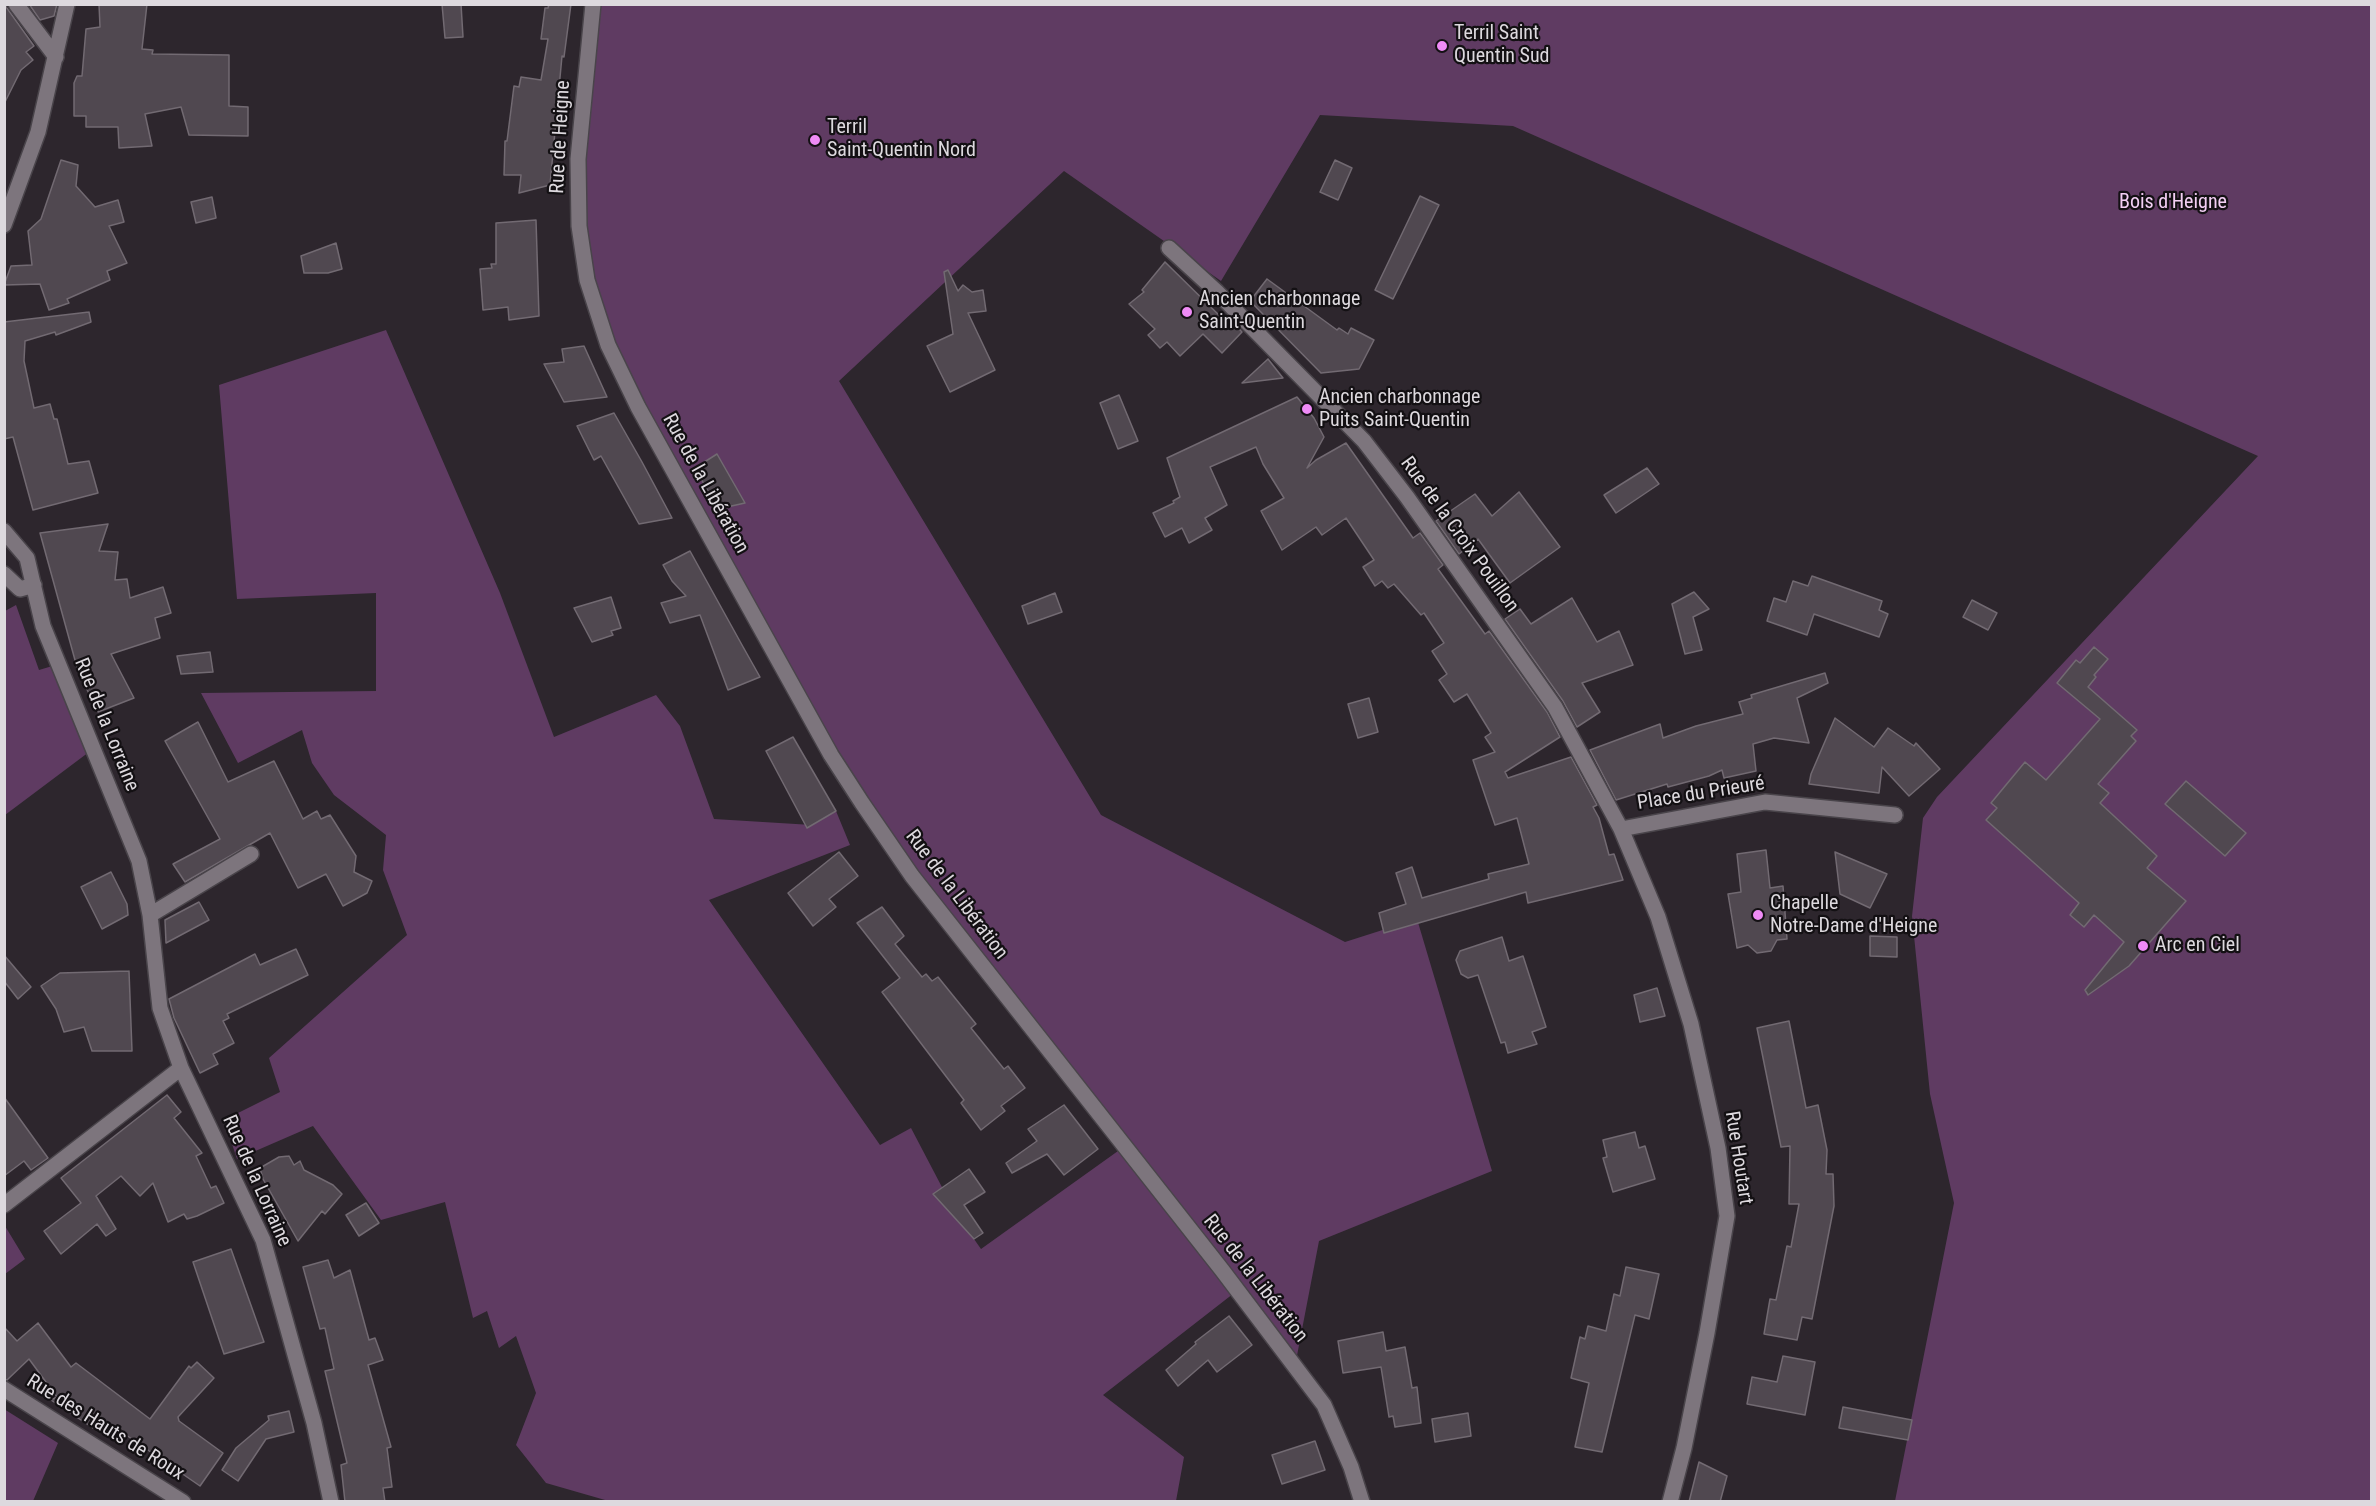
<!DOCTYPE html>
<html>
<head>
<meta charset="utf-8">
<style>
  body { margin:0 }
  #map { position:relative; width:2376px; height:1506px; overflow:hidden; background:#2d262d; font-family:"Roboto Condensed",sans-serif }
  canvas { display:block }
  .frame { position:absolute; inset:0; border:6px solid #ddd9de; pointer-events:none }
</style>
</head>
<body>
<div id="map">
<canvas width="2376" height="1506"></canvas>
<div class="frame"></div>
</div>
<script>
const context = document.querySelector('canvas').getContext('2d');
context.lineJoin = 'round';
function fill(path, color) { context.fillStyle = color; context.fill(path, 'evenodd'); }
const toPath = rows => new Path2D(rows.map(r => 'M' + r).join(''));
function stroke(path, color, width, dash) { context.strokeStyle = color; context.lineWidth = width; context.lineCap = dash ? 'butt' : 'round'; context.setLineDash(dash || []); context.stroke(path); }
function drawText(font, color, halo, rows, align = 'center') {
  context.font = font + ' "Roboto Condensed",sans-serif'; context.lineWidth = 4.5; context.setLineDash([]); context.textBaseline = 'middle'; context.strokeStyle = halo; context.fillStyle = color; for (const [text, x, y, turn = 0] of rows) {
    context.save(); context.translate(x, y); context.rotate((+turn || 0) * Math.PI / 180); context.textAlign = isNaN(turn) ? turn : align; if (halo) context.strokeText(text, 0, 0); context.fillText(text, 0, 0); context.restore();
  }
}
fill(toPath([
  [593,5,2371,5,2371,1501,1895,1501,1954,1203,1930,1094,1912,916,1923,818,1937,797,2258,456,1513,126,1320,115,1221,281,1064,171,839,381,1101,815,1345,942,1417,919,1492,1171,1319,1241,1295,1366,1238,1290,1103,1395,1184,1457,1176,1501,612,1502,546,1483,516,1445,536,1393,516,1336,499,1348,487,1311,473,1318,445,1202,381,1220,313,1126,237,1159,224,1120,280,1092,269,1058,407,935,383,870,386,835,334,795,312,763,302,730,238,763,201,693,376,691,376,593,237,599,219,385,386,330,500,593,554,737,656,695,680,726,714,819,812,825,836,811,850,845,709,900,880,1145,911,1128,955,1212,981,1249,1125,1146,862,803,608,345,579,226],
  [16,605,39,670,59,664,93,749,5,815,5,611],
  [5,1226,25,1259,5,1274,4,1274],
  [4,1409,58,1443,33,1501,5,1501]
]), '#5f3b62');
const building = toPath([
  [4,4,34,46,26,52,33,60,21,70,4,104,4,4],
  [29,4,57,4,54,16,40,20,29,4],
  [99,4,147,4,142,49,153,50,152,54,229,55,229,106,248,107,248,136,189,135,181,107,145,114,152,146,119,148,118,127,86,127,86,116,74,116,74,83,77,76,82,76,86,29,100,27,99,4],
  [442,4,461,4,463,37,445,38,442,4],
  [549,4,571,4,564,57,562,56,550,185,519,193,521,175,504,175,505,141,507,141,514,86,519,87,521,77,541,80,548,39,541,39,545,8,548,8,549,4],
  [61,160,78,165,76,186,95,207,118,200,124,222,109,226,127,263,107,271,110,280,67,299,69,303,49,310,40,284,4,285,11,266,32,265,28,231,41,219,61,160],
  [1335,160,1352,168,1338,200,1320,192,1335,160],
  [1420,196,1439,205,1393,299,1375,290,1420,196],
  [212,197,216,218,196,223,191,202,212,197],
  [536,220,539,316,509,320,508,307,483,310,480,269,492,268,491,264,496,264,496,223,536,220],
  [336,243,342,269,328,273,304,273,301,256,336,243],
  [1165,262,1226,322,1229,318,1242,332,1222,353,1203,334,1180,356,1167,342,1160,348,1148,335,1155,329,1129,304,1144,292,1142,290,1165,262],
  [948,270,958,291,963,285,972,292,983,290,986,311,968,313,995,370,950,392,927,346,953,334,944,272,948,270],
  [1267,279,1337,330,1339,328,1348,334,1351,328,1374,340,1359,369,1321,373,1250,301,1267,279],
  [89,312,91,322,56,335,55,332,25,341,24,361,34,408,50,404,54,419,57,419,68,464,89,461,98,493,33,510,13,437,4,439,4,322,89,312],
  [584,346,607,397,564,402,544,364,564,362,562,349,584,346],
  [1268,359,1283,378,1242,383,1268,359],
  [1119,395,1138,441,1118,449,1100,403,1119,395],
  [1297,397,1314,418,1324,437,1307,468,1316,460,1346,443,1413,538,1420,533,1443,565,1438,569,1485,634,1489,631,1547,712,1560,737,1505,772,1508,778,1571,757,1597,805,1593,807,1599,818,1609,855,1614,854,1623,880,1528,903,1526,892,1384,933,1379,913,1406,904,1396,873,1412,867,1422,898,1489,879,1488,874,1529,864,1517,818,1495,825,1473,760,1495,752,1485,737,1491,733,1467,694,1454,702,1439,680,1447,674,1432,651,1444,643,1424,613,1421,615,1394,584,1388,588,1382,581,1375,586,1363,567,1374,560,1346,518,1322,535,1316,527,1282,550,1261,511,1284,498,1263,464,1256,447,1210,467,1227,505,1205,518,1212,530,1189,543,1182,528,1165,537,1153,513,1174,503,1173,501,1180,497,1167,458,1297,397],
  [614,413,642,462,672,518,639,524,601,456,594,460,577,426,614,413],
  [717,454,745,503,718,509,695,468,717,454],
  [1647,468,1659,484,1616,513,1604,495,1647,468],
  [1519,492,1560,547,1510,583,1478,539,1459,554,1436,521,1475,494,1492,516,1519,492],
  [108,524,99,551,118,552,115,580,127,579,130,598,163,587,171,613,155,618,160,638,111,654,134,698,98,712,78,671,40,533,108,524],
  [690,551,742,645,760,677,728,690,700,615,670,623,661,603,686,596,672,581,663,565,690,551],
  [1812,576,1882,601,1879,610,1888,614,1879,637,1814,614,1807,635,1767,621,1774,598,1786,602,1793,581,1808,586,1812,576],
  [1694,592,1709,609,1693,617,1702,650,1685,654,1672,604,1694,592],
  [1055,593,1062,612,1028,624,1022,606,1055,593],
  [611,597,621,628,611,631,613,635,592,642,574,608,611,597],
  [1572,598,1597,642,1619,631,1633,665,1582,683,1600,712,1577,727,1563,701,1505,619,1520,609,1531,624,1572,598],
  [1972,600,1997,613,1988,630,1963,617,1972,600],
  [2094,647,2108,659,2094,675,2096,677,2088,687,2137,730,2131,736,2136,741,2098,784,2109,793,2100,803,2157,856,2147,868,2186,901,2129,966,2088,995,2085,990,2124,942,2094,915,2084,927,2070,915,2079,903,1986,820,1997,808,1991,803,2025,762,2046,780,2100,719,2057,683,2076,660,2080,663,2094,647],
  [210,652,213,672,181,674,177,656,210,652],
  [1825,673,1828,683,1797,698,1809,743,1774,738,1753,744,1756,771,1724,778,1722,770,1709,776,1668,787,1667,784,1616,800,1590,750,1660,724,1663,738,1696,726,1743,714,1739,702,1752,698,1751,695,1825,673],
  [1369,698,1378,732,1358,738,1348,704,1369,698],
  [1835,718,1874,747,1888,728,1914,746,1916,743,1940,769,1909,796,1882,767,1879,793,1809,784,1811,774,1835,718],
  [198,722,228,782,274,761,303,819,317,811,321,819,330,815,356,856,354,872,372,881,367,893,343,906,326,874,298,888,270,833,185,882,173,864,220,839,165,741,198,722],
  [793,737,836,811,807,828,766,751,793,737],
  [2186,781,2246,833,2225,856,2165,804,2186,781],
  [1766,850,1770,888,1783,886,1787,939,1777,940,1771,951,1757,953,1748,945,1737,948,1728,894,1741,892,1737,854,1766,850],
  [839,852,858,876,829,899,836,907,813,926,788,893,839,852],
  [1835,852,1887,874,1870,908,1840,894,1835,852],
  [111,872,127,904,128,915,102,929,81,887,111,872],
  [199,902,209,920,166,943,165,920,199,902],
  [882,907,904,936,895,944,922,977,926,974,932,981,938,977,976,1024,971,1028,1004,1069,1008,1066,1025,1088,1001,1106,1005,1111,981,1130,961,1103,964,1100,882,992,900,978,857,923,882,907],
  [1870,936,1897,937,1897,957,1870,956,1870,936],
  [1502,937,1509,961,1523,956,1546,1027,1532,1032,1537,1044,1508,1053,1505,1042,1501,1043,1478,975,1468,978,1461,974,1456,960,1460,951,1502,937],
  [296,949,308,975,227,1014,229,1018,223,1021,234,1043,213,1054,218,1064,200,1073,174,1018,169,999,255,954,260,965,296,949],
  [4,955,31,987,18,999,4,981,4,955],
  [129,971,132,1051,92,1051,84,1027,64,1032,56,1009,41,986,60,973,129,971],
  [1657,988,1665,1016,1640,1022,1634,995,1657,988],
  [1789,1021,1806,1108,1818,1105,1827,1150,1826,1174,1833,1174,1834,1206,1812,1319,1802,1317,1797,1340,1764,1334,1770,1299,1776,1300,1787,1246,1791,1247,1799,1204,1789,1204,1790,1146,1781,1147,1757,1028,1789,1021],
  [167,1095,181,1112,174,1118,202,1153,196,1156,211,1188,216,1186,224,1203,197,1216,187,1219,184,1214,168,1222,153,1183,140,1196,121,1176,96,1196,116,1229,106,1236,97,1224,61,1254,44,1231,81,1203,61,1178,167,1095],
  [4,1097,48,1158,31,1170,24,1161,4,1176,4,1097],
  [1064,1105,1098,1149,1064,1175,1047,1154,1012,1173,1006,1163,1037,1141,1028,1129,1064,1105],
  [1635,1132,1639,1148,1645,1146,1655,1179,1613,1192,1603,1158,1607,1157,1603,1140,1635,1132],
  [289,1156,294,1165,300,1161,304,1170,333,1185,342,1194,325,1214,322,1211,298,1241,263,1179,260,1168,279,1157,289,1156],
  [969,1169,985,1192,964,1205,983,1233,974,1239,933,1194,969,1169],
  [366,1203,379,1223,359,1236,346,1215,366,1203],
  [231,1249,264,1342,224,1354,193,1262,231,1249],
  [328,1260,334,1278,350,1270,369,1340,375,1338,383,1360,368,1365,391,1447,387,1448,392,1487,383,1488,385,1502,345,1502,341,1465,347,1463,325,1371,334,1369,325,1328,320,1329,303,1267,328,1260],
  [1626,1267,1659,1274,1649,1319,1635,1315,1602,1452,1575,1447,1589,1383,1571,1378,1580,1337,1585,1339,1588,1326,1606,1331,1614,1294,1620,1296,1626,1267],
  [1229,1316,1252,1345,1217,1372,1208,1360,1178,1386,1166,1370,1196,1344,1195,1342,1229,1316],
  [38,1323,71,1367,76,1363,150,1419,189,1366,191,1368,197,1362,214,1378,178,1417,179,1421,223,1453,200,1486,100,1417,93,1428,51,1400,57,1397,29,1359,7,1380,4,1379,4,1327,17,1341,38,1323],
  [1383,1332,1386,1351,1405,1347,1412,1388,1417,1387,1421,1423,1395,1427,1393,1416,1389,1417,1381,1367,1343,1373,1338,1341,1383,1332],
  [1783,1356,1815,1362,1805,1415,1747,1404,1752,1377,1777,1382,1783,1356],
  [1843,1407,1912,1420,1908,1440,1839,1428,1843,1407],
  [289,1411,294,1432,266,1439,238,1481,222,1470,236,1448,269,1420,268,1416,289,1411],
  [1468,1413,1471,1436,1435,1442,1432,1419,1468,1413],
  [1315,1441,1325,1470,1282,1484,1272,1455,1315,1441],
  [1699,1462,1727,1476,1720,1502,1689,1502,1699,1462]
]);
fill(building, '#504850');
stroke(building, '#726a72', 1.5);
const minor = toPath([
  [16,4,56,57],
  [593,4,578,159,579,226,587,280,608,345,638,407,831,755,862,803,912,876,1222,1270,1324,1405,1351,1467,1362,1502],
  [4,225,38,132,67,4],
  [1169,248,1217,292,1364,441,1407,497,1555,707,1621,829,1658,917,1691,1024,1718,1148,1727,1216,1707,1333,1684,1448,1670,1502],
  [4,531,27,558,43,626,139,861,150,915,160,1008,181,1068,263,1240,314,1423,331,1502],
  [4,574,20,589,34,585],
  [1621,829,1765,802,1895,815],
  [150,915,251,854],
  [4,1205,181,1068],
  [4,1389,183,1502]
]);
stroke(minor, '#49444a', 18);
stroke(minor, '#7d757d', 15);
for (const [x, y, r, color] of [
  [1442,46,6,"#ef8bf6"],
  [815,140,6,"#ef8bf6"],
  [1187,312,6,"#ef8bf6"],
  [1307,409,6,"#ef8bf6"],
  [1758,915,6,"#ef8bf6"],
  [2143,946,6,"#ef8bf6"]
]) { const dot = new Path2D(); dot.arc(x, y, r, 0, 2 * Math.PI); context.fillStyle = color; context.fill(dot); stroke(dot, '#131013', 2); }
drawText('20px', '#ddd9de', '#131013', [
  ["Terril Saint",1454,34],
  ["Quentin Sud",1454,57],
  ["Terril",827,128],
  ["Saint-Quentin Nord",827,151],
  ["Ancien charbonnage",1199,300],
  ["Saint-Quentin",1199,323],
  ["Ancien charbonnage",1319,398],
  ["Puits Saint-Quentin",1319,421],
  ["Chapelle",1770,904],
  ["Notre-Dame d'Heigne",1770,927],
  ["Arc en Ciel",2155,946]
], 'left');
drawText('20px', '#ddd9de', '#131013', [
  ["Rue de Heigne",561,137,-87],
  ["Rue de la Libération",705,484,61],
  ["Rue de la Croix Pouillon",1459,535,54],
  ["Rue de la Lorraine",106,725,68],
  ["Place du Prieuré",1701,794,-9],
  ["Rue de la Libération",956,895,53],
  ["Rue Houtart",1738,1158,81],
  ["Rue de la Lorraine",256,1181,66],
  ["Rue de la Libération",1255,1279,52],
  ["Rue des Hauts de Roux",105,1428,32]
]);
drawText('20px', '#f3cff4', '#131013', [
  ["Bois d'Heigne",2173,203]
]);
</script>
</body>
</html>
